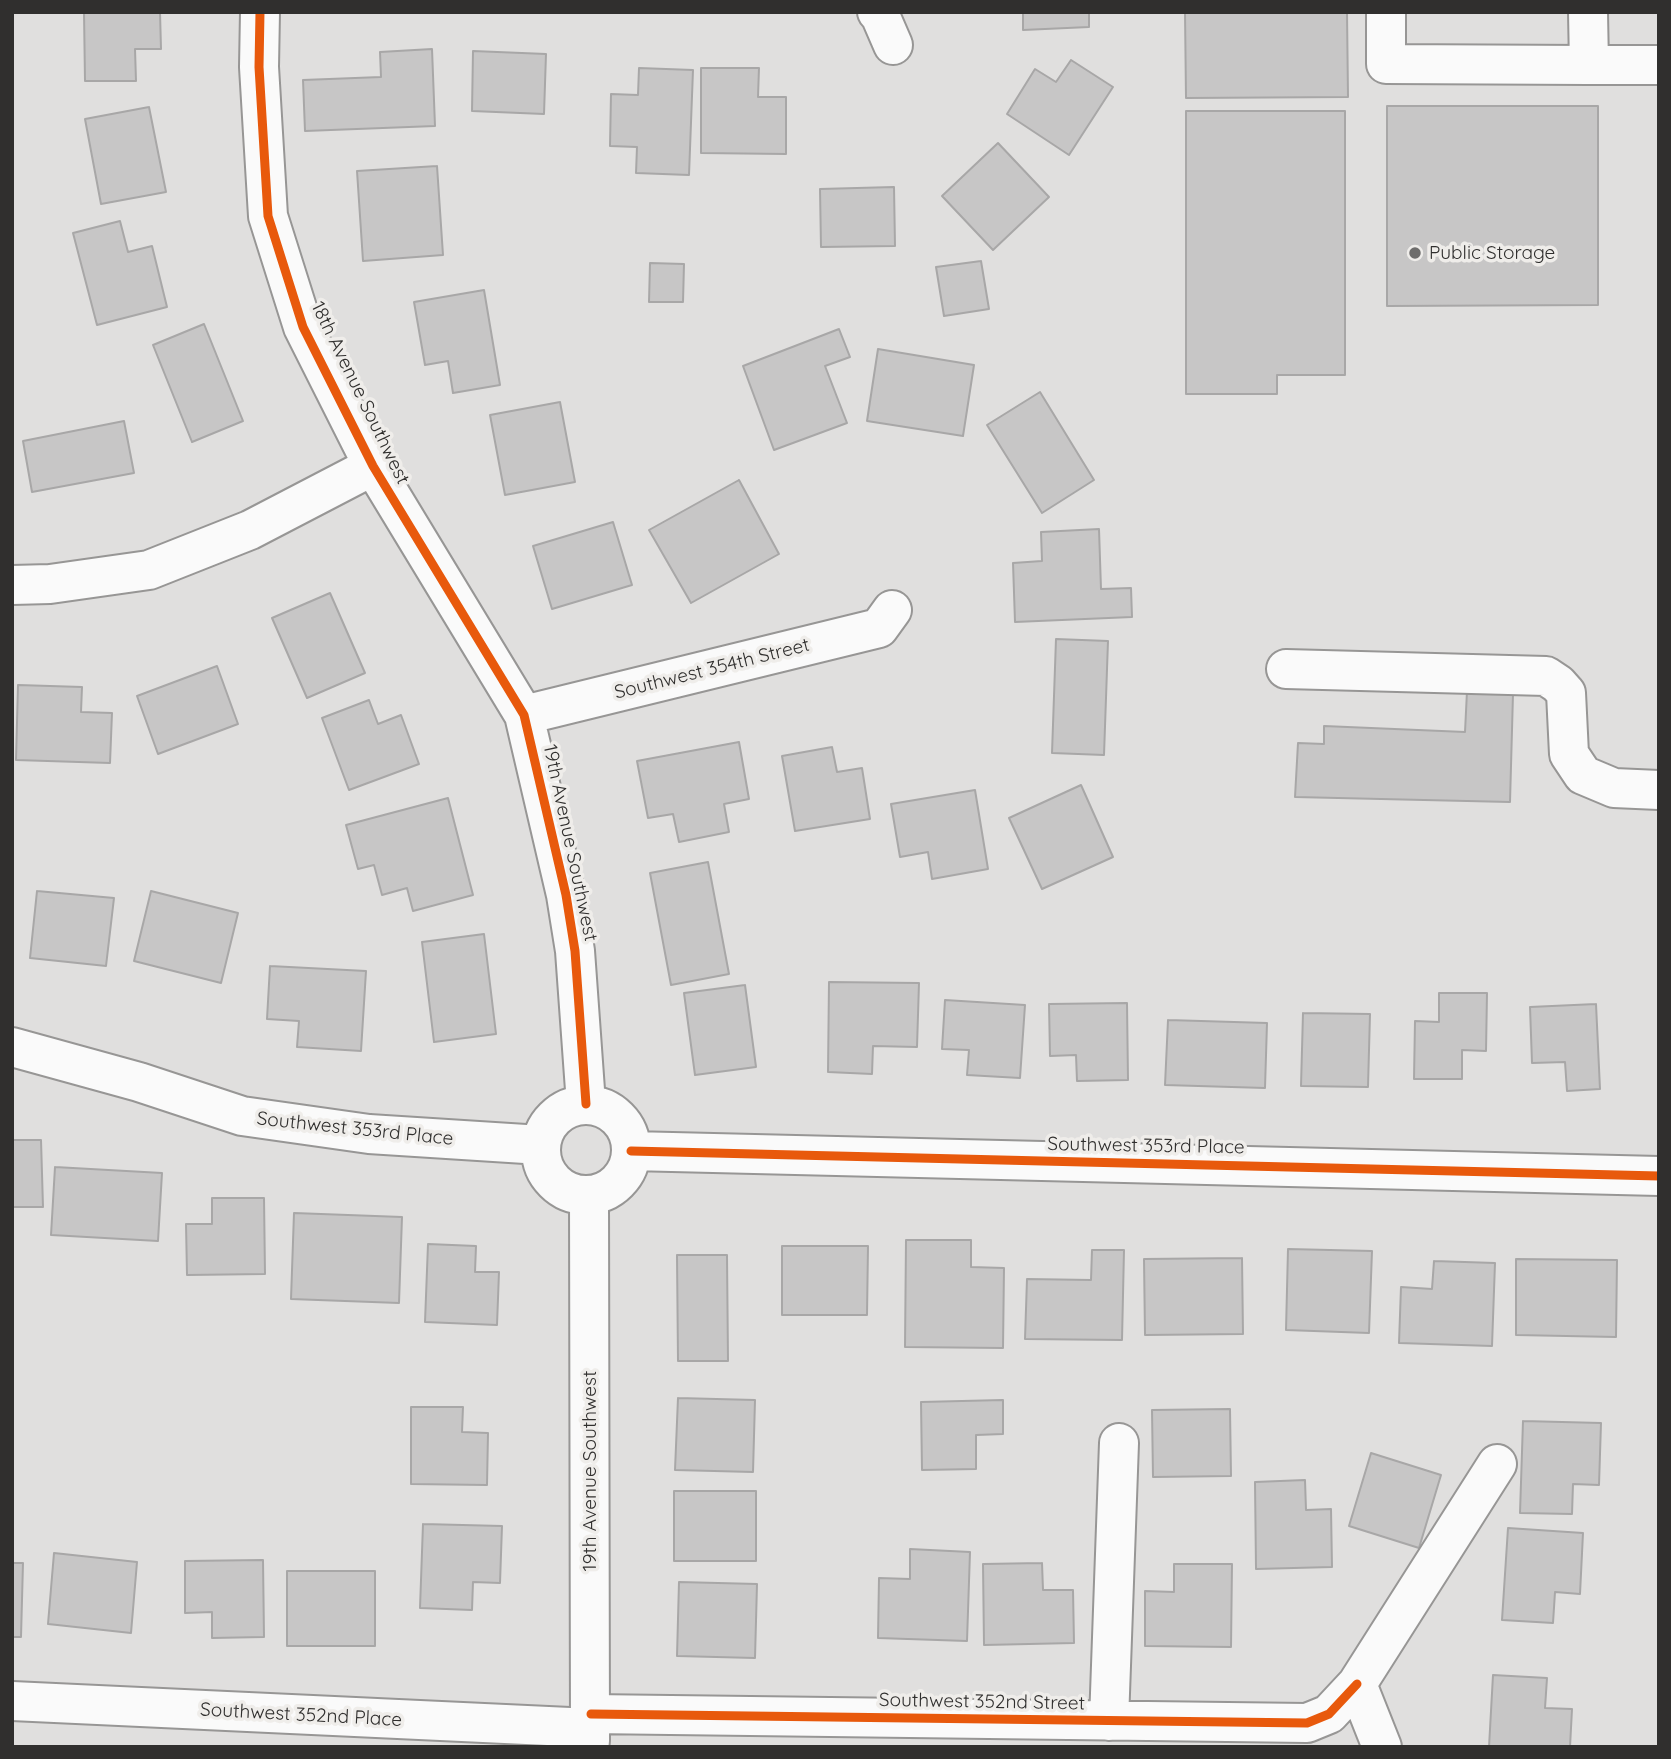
<!DOCTYPE html>
<html>
<head>
<meta charset="utf-8">
<style>
  body { margin:0 }
  #map { position:relative; width:1671px; height:1759px; overflow:hidden; background:#e0dfde; font-family:Quicksand,sans-serif }
  canvas { display:block }
  .frame { position:absolute; inset:0; border:14px solid #302f2e; pointer-events:none }
</style>
</head>
<body>
<div id="map">
<canvas width="1671" height="1759"></canvas>
<div class="frame"></div>
</div>
<script>
const context = document.querySelector('canvas').getContext('2d');
context.lineJoin = 'round';
function fill(path, color) { context.fillStyle = color; context.fill(path, 'evenodd'); }
const toPath = rows => new Path2D(rows.map(r => 'M' + r).join(''));
function stroke(path, color, width, dash) { context.strokeStyle = color; context.lineWidth = width; context.lineCap = dash ? 'butt' : 'round'; context.setLineDash(dash || []); context.stroke(path); }
function drawText(font, color, halo, rows, align = 'center') {
  context.font = font + ' Quicksand,sans-serif'; context.lineWidth = 7; context.setLineDash([]); context.textBaseline = 'middle'; context.strokeStyle = halo; context.fillStyle = color; for (const [text, x, y, turn = 0] of rows) {
    context.save(); context.translate(x, y); context.rotate((+turn || 0) * Math.PI / 180); context.textAlign = isNaN(turn) ? turn : align; if (halo) context.strokeText(text, 0, 0); context.fillText(text, 0, 0); context.restore();
  }
}
const building = toPath([
  [84,12,160,12,161,49,135,49,136,81,85,81,84,12],
  [1023,12,1089,12,1089,27,1023,30,1023,12],
  [1185,12,1347,12,1348,97,1186,98,1185,12],
  [432,49,435,126,305,131,303,80,381,77,380,52,432,49],
  [473,51,546,54,544,114,472,111,473,51],
  [1071,60,1113,87,1069,155,1007,114,1035,69,1056,82,1071,60],
  [639,68,693,70,689,175,636,173,637,147,610,146,611,94,638,95,639,68],
  [701,68,759,68,758,97,786,97,786,154,701,153,701,68],
  [1387,106,1598,106,1598,305,1387,306,1387,106],
  [149,107,166,192,101,204,85,119,149,107],
  [1186,111,1345,111,1345,375,1277,375,1277,394,1186,394,1186,111],
  [998,143,1049,197,993,250,942,196,998,143],
  [437,166,443,255,363,261,357,171,437,166],
  [894,187,895,246,821,247,820,189,894,187],
  [120,221,128,252,152,246,167,307,97,325,73,233,120,221],
  [981,261,989,309,944,316,936,267,981,261],
  [650,263,684,264,683,302,649,302,650,263],
  [484,290,500,385,453,393,448,361,425,365,414,302,484,290],
  [204,324,243,421,192,442,153,345,204,324],
  [839,329,850,357,825,366,847,423,774,450,743,366,839,329],
  [878,349,974,365,963,436,867,421,878,349],
  [1040,392,1094,480,1042,513,987,425,1040,392],
  [560,402,575,482,505,495,490,415,560,402],
  [124,421,134,473,32,492,23,441,124,421],
  [739,480,779,554,691,603,649,530,739,480],
  [613,522,632,585,552,609,533,546,613,522],
  [1099,529,1101,589,1131,588,1132,617,1015,622,1013,563,1042,561,1041,532,1099,529],
  [330,593,365,673,307,698,272,618,330,593],
  [1056,639,1108,641,1104,755,1052,753,1056,639],
  [217,666,238,724,158,754,137,696,217,666],
  [18,685,82,687,81,712,112,713,110,763,16,760,18,685],
  [1467,691,1513,694,1510,802,1295,797,1298,743,1324,744,1324,726,1465,732,1467,691],
  [369,700,378,724,401,715,419,764,349,790,322,718,369,700],
  [739,742,749,799,724,804,729,832,679,842,673,814,648,818,637,761,739,742],
  [832,747,837,772,862,768,870,819,795,831,782,756,832,747],
  [1081,785,1113,857,1042,889,1009,818,1081,785],
  [975,790,988,869,932,879,928,852,900,857,891,804,975,790],
  [448,798,473,895,413,911,407,888,382,895,374,865,358,869,346,825,448,798],
  [708,862,729,974,671,985,650,873,708,862],
  [37,891,114,898,106,966,30,958,37,891],
  [151,891,238,913,221,983,134,961,151,891],
  [484,934,496,1034,434,1042,422,942,484,934],
  [270,966,366,971,361,1051,297,1047,299,1021,267,1019,270,966],
  [829,982,919,983,917,1047,873,1046,872,1074,828,1072,829,982],
  [745,985,756,1067,695,1075,684,993,745,985],
  [1439,993,1487,993,1486,1051,1462,1050,1462,1079,1414,1079,1415,1021,1439,1022,1439,993],
  [945,1000,1025,1005,1020,1078,967,1075,969,1050,942,1049,945,1000],
  [1127,1003,1128,1080,1077,1081,1076,1055,1050,1056,1049,1004,1127,1003],
  [1596,1004,1600,1089,1567,1091,1565,1062,1532,1063,1530,1007,1596,1004],
  [1303,1013,1370,1014,1368,1087,1301,1086,1303,1013],
  [1168,1020,1267,1023,1265,1088,1165,1085,1168,1020],
  [12,1140,41,1140,43,1207,12,1207,12,1140],
  [55,1167,162,1173,158,1241,51,1235,55,1167],
  [212,1198,264,1198,265,1274,187,1275,186,1224,212,1224,212,1198],
  [294,1213,402,1217,399,1303,291,1299,294,1213],
  [906,1240,971,1240,971,1267,1004,1268,1003,1348,905,1347,906,1240],
  [428,1244,476,1246,475,1272,499,1272,497,1325,425,1322,428,1244],
  [782,1246,868,1246,867,1315,782,1315,782,1246],
  [1288,1249,1372,1251,1369,1333,1286,1330,1288,1249],
  [1092,1250,1124,1250,1122,1340,1025,1339,1027,1279,1091,1280,1092,1250],
  [677,1255,727,1255,728,1361,678,1361,677,1255],
  [1242,1258,1243,1334,1145,1335,1144,1259,1242,1258],
  [1516,1259,1617,1260,1616,1337,1516,1335,1516,1259],
  [1434,1261,1495,1263,1492,1346,1399,1343,1401,1287,1432,1289,1434,1261],
  [678,1398,755,1400,753,1472,675,1470,678,1398],
  [1003,1400,1003,1434,976,1435,976,1469,922,1470,921,1402,1003,1400],
  [411,1407,463,1407,462,1432,488,1433,487,1485,411,1484,411,1407],
  [1230,1409,1231,1476,1153,1477,1152,1410,1230,1409],
  [1523,1421,1601,1423,1599,1485,1573,1484,1572,1514,1520,1513,1523,1421],
  [1371,1453,1441,1475,1419,1548,1349,1526,1371,1453],
  [1305,1480,1306,1510,1331,1509,1332,1567,1256,1569,1255,1482,1305,1480],
  [674,1491,756,1491,756,1561,674,1561,674,1491],
  [423,1524,502,1526,500,1583,473,1582,472,1610,420,1608,423,1524],
  [1508,1528,1583,1533,1580,1594,1555,1592,1553,1623,1502,1620,1508,1528],
  [910,1549,970,1552,967,1641,878,1638,879,1578,910,1579,910,1549],
  [54,1553,137,1562,131,1633,48,1624,54,1553],
  [263,1560,264,1637,212,1638,212,1612,185,1613,185,1561,263,1560],
  [12,1563,23,1563,21,1637,12,1637,12,1563],
  [1042,1563,1043,1590,1073,1590,1074,1643,984,1645,983,1564,1042,1563],
  [1174,1564,1232,1564,1231,1647,1145,1646,1145,1591,1174,1592,1174,1564],
  [287,1571,375,1571,375,1646,287,1646,287,1571],
  [679,1582,757,1584,755,1658,677,1656,679,1582],
  [1493,1675,1547,1678,1545,1708,1572,1709,1570,1747,1489,1747,1493,1675]
]);
fill(building, '#c7c6c6');
stroke(building, '#a8a7a7', 2);
const minor = toPath([
  [260,12,259,67,268,216,303,327,373,466,524,715,566,895,575,951,586,1104],
  [877,12,880,15,893,45],
  [1386,12,1386,64,1589,65],
  [1588,12,1589,65,1659,65],
  [12,585,50,584,149,570,250,530,373,466],
  [1286,669,1546,676,1558,684,1566,693,1569,754,1583,775,1614,788,1659,790],
  [524,715,879,628,892,610],
  [12,1047,139,1082,242,1116,369,1134,541,1145],
  '541 1150a45 45 0 1 1 90 0a45 45 0 1 1-90 0Z',
  [631,1151,1659,1176],
  [589,1195,590,1741],
  [12,1701,591,1728],
  [591,1714,1307,1723,1329,1714,1357,1684],
  [1109,1721,1119,1443],
  [1382,1747,1357,1684,1497,1464]
]);
stroke(minor, '#979695', 42);
stroke(minor, '#fafafa', 38);
stroke(toPath([
  [260,12,259,67,268,216,303,327,373,466,524,715,566,895,575,951,586,1104],
  [631,1151,1659,1176],
  [591,1714,1307,1723,1329,1714,1357,1684]
]), '#e8590c', 9);
for (const [x, y, r, color] of [
  [1415,253,7,"#6e6d6c"]
]) { const dot = new Path2D(); dot.arc(x, y, r, 0, 2 * Math.PI); context.fillStyle = color; context.fill(dot); stroke(dot, '#efedea', 2.5); }
drawText('19px', '#302f2e', '#efedea', [
  ["Public Storage",1429,253]
], 'left');
drawText('19px', '#302f2e', '#efedea', [
  ["18th Avenue Southwest",360,393,64],
  ["Southwest 354th Street",712,669,-14],
  ["19th Avenue Southwest",570,843,78],
  ["Southwest 353rd Place",355,1129,6],
  ["Southwest 353rd Place",1146,1146,1],
  ["19th Avenue Southwest",590,1471,-90],
  ["Southwest 352nd Street",982,1702,1],
  ["Southwest 352nd Place",301,1715,3]
]);
</script>
</body>
</html>
